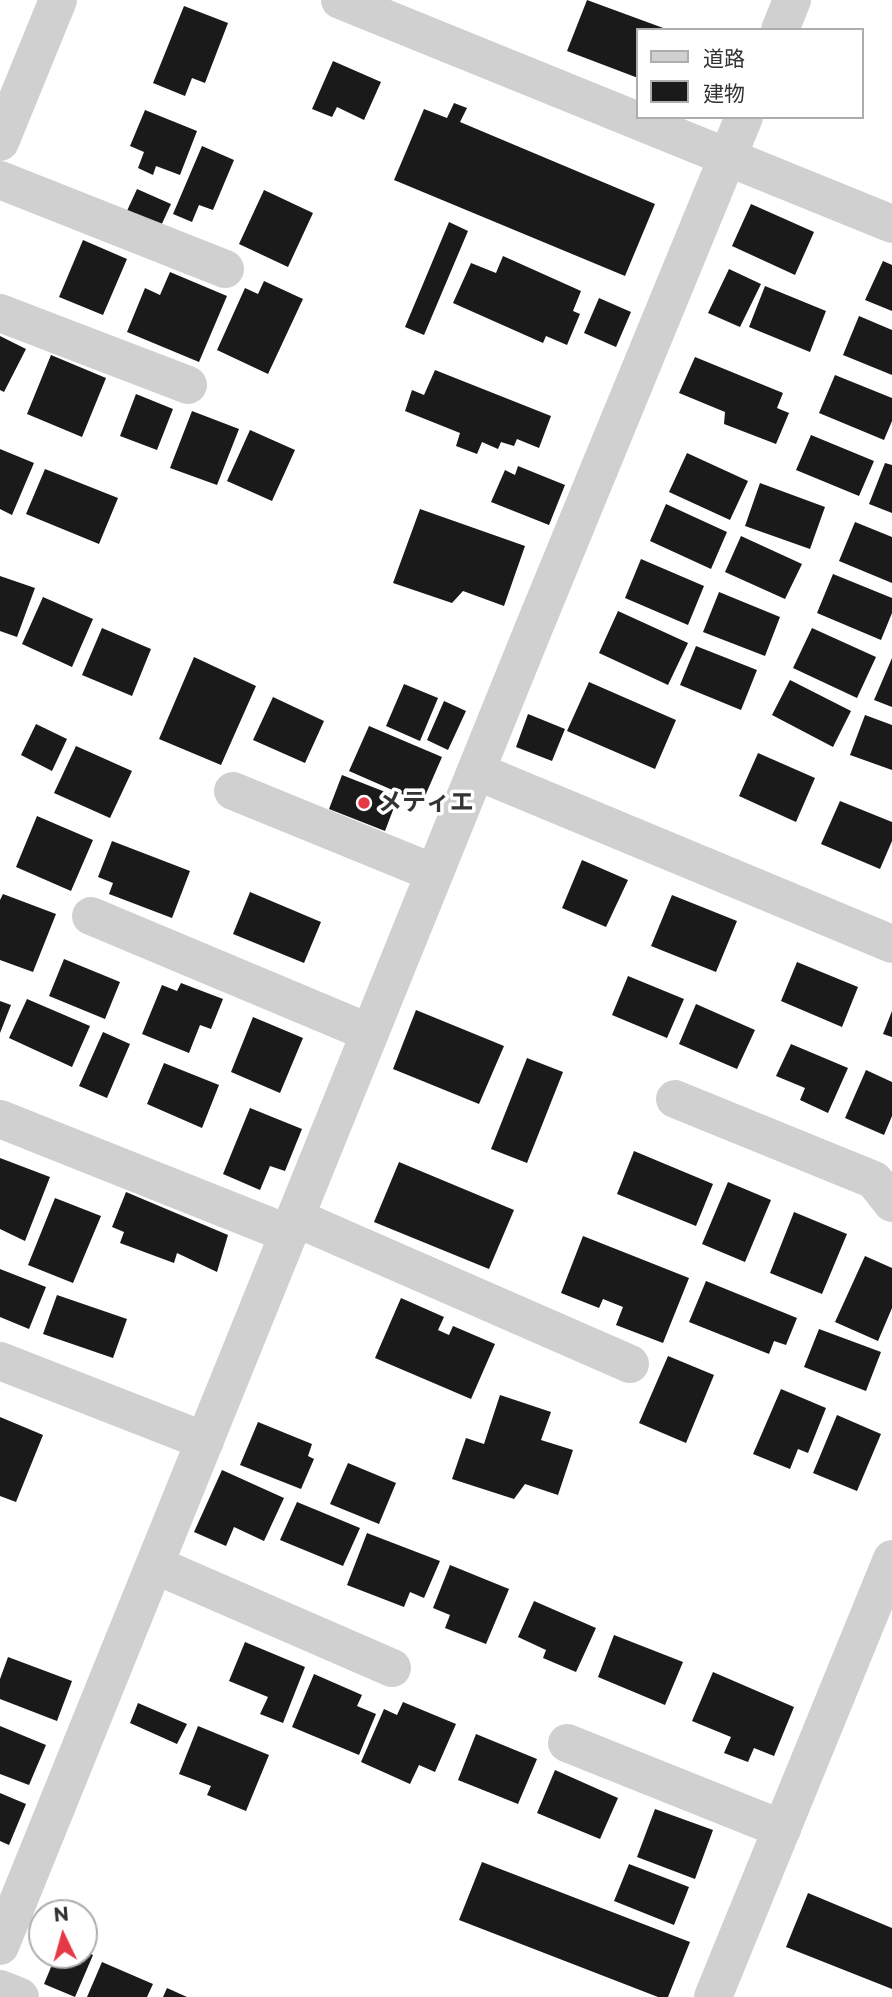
<!DOCTYPE html>
<html>
<head>
<meta charset="utf-8">
<style>
  body { margin:0 }
  #map { position:relative; width:892px; height:1997px; overflow:hidden; background:#fff; font-family:Montserrat,"Noto Sans JP",sans-serif }
  canvas { display:block }
  .legend { position:absolute; left:636px; top:28px; width:228px; height:91px; box-sizing:border-box; background:#fff; border:2px solid #adadad; margin:0; padding:9px 12px; list-style:none; font-size:21px; color:#333 }
  .legend li { display:flex; align-items:center; gap:14px; height:35px }
  .legend b { width:35px; border:2px solid #adadad }
  .north { position:absolute; left:28px; top:1899px; width:70px; height:70px; box-sizing:border-box; background:#fff; border:2px solid #adadad; border-radius:50%; rotate:355deg; font-size:19px; font-weight:700; line-height:28px; text-align:center; color:#333 }
  .north::after { content:''; display:block; margin:auto; width:24px; height:32px; background:#e63946; clip-path:polygon(50% 0,100% 100%,50% 72%,0 100%) }
</style>
</head>
<body>
<div id="map">
<canvas width="892" height="1997"></canvas>
<ul class="legend">
<li><b style="height:9px;background:#d0d0d0"></b>道路</li>
<li><b style="height:19px;background:#1a1a1a"></b>建物</li>
</ul>
<div class="north">N</div>
</div>
<script>
const context = document.querySelector('canvas').getContext('2d');
context.lineJoin = 'round';
function fill(path, color) { context.fillStyle = color; context.fill(path, 'evenodd'); }
const toPath = rows => new Path2D(rows.map(r => 'M' + r).join(''));
function stroke(path, color, width, dash) { context.strokeStyle = color; context.lineWidth = width; context.lineCap = dash ? 'butt' : 'round'; context.setLineDash(dash || []); context.stroke(path); }
function drawText(font, color, halo, rows, align = 'center') {
  context.font = font + ' Montserrat,"Noto Sans JP",sans-serif'; context.lineWidth = 7; context.setLineDash([]); context.textBaseline = 'middle'; context.strokeStyle = halo; context.fillStyle = color; for (const [text, x, y, turn = 0] of rows) {
    context.save(); context.translate(x, y); context.rotate((+turn || 0) * Math.PI / 180); context.textAlign = isNaN(turn) ? turn : align; if (halo) context.strokeText(text, 0, 0); context.fillText(text, 0, 0); context.restore();
  }
}
fill(toPath([
  [587,0,666,29,638,30,638,78,567,51],
  [184,6,228,23,205,83,192,78,185,96,153,83],
  [333,61,381,82,364,120,337,107,332,117,312,109],
  [454,103,467,108,460,122,655,204,625,276,394,180,424,109,447,118],
  [145,110,197,131,180,175,156,166,153,175,138,168,144,152,130,146],
  [202,146,234,160,213,210,199,205,192,222,173,214],
  [137,189,171,204,160,228,126,213],
  [264,190,313,213,288,267,239,244],
  [751,204,814,232,795,275,732,246],
  [449,222,468,231,424,335,405,327],
  [83,240,127,259,103,315,59,297],
  [503,256,581,291,573,311,580,314,567,345,546,336,543,343,453,303,471,263,496,273],
  [883,261,892,265,892,311,865,300],
  [729,269,761,284,740,327,708,313],
  [170,272,227,296,199,362,127,332,145,288,160,295],
  [264,281,303,299,268,374,217,350,245,288,258,294],
  [765,286,826,311,810,352,749,327],
  [599,298,631,312,616,347,584,333],
  [859,316,892,330,892,375,843,355],
  [0,336,26,349,4,392,0,390],
  [51,355,106,378,82,437,27,414],
  [695,357,783,393,777,408,789,413,776,444,724,424,725,412,679,393],
  [435,370,551,416,539,448,517,439,514,446,501,442,498,449,482,442,477,454,456,446,460,433,405,411,412,390,424,395],
  [835,375,892,398,892,421,884,440,819,413],
  [136,394,173,409,157,450,120,436],
  [192,411,239,429,217,485,170,468],
  [250,430,295,450,272,501,227,481],
  [811,435,874,461,859,496,796,470],
  [0,449,34,463,12,515,0,509],
  [687,453,748,481,730,520,669,492],
  [885,463,892,465,892,513,869,504],
  [518,466,565,485,549,525,491,502,505,470,515,475],
  [45,469,118,498,99,544,26,514],
  [760,483,825,507,810,549,745,526],
  [666,504,727,532,711,569,650,541],
  [420,509,525,546,504,606,463,591,452,603,393,583],
  [855,522,892,537,892,583,839,561],
  [741,536,802,564,785,599,725,572],
  [641,559,704,586,688,625,625,598],
  [833,574,892,598,892,613,881,640,817,613],
  [0,576,35,588,17,637,0,631],
  [719,592,780,617,765,656,703,632],
  [43,597,93,619,72,667,22,644],
  [618,611,688,643,668,685,599,653],
  [102,628,151,649,132,696,82,675],
  [812,628,876,657,857,698,793,668],
  [696,646,757,670,741,710,680,685],
  [194,657,256,686,221,765,159,739],
  [892,658,892,707,874,700],
  [790,680,851,711,833,747,772,715],
  [589,682,676,720,655,769,567,731],
  [404,684,438,698,420,741,386,726],
  [273,697,324,721,305,763,253,740],
  [444,701,466,711,448,750,427,740],
  [528,714,565,729,552,761,516,747],
  [865,715,892,725,892,770,850,755],
  [36,724,67,739,52,771,21,755],
  [369,726,442,757,422,803,349,771],
  [76,746,132,771,110,818,54,793],
  [758,753,815,778,796,822,739,796],
  [342,775,398,797,385,831,329,809],
  [840,801,892,822,892,841,880,869,821,844],
  [37,816,93,840,71,891,16,867],
  [112,841,190,871,172,918,109,894,113,883,98,877],
  [582,860,628,880,606,927,562,908],
  [250,892,321,922,304,963,233,934],
  [3,894,56,914,33,972,0,960,0,900],
  [672,895,737,921,716,972,651,946],
  [64,959,120,982,105,1019,49,996],
  [797,962,858,987,842,1027,781,1001],
  [628,976,684,999,667,1038,612,1015],
  [181,983,223,999,211,1029,200,1025,189,1053,142,1034,162,985,177,991],
  [27,999,90,1026,72,1067,9,1038],
  [0,1001,11,1005,0,1033],
  [696,1004,755,1030,737,1069,679,1044],
  [416,1010,504,1046,479,1104,393,1069],
  [892,1011,892,1037,883,1034],
  [253,1017,303,1038,280,1093,231,1072],
  [103,1032,130,1044,107,1098,79,1086],
  [791,1044,848,1068,828,1113,800,1100,805,1088,776,1076],
  [527,1058,563,1072,527,1163,491,1149],
  [164,1063,219,1085,202,1128,147,1104],
  [866,1070,892,1082,892,1116,884,1135,845,1118],
  [250,1108,302,1129,285,1171,270,1166,260,1190,223,1174],
  [634,1151,713,1184,696,1226,617,1194],
  [0,1158,50,1177,25,1241,0,1229],
  [399,1162,514,1210,489,1269,374,1222],
  [728,1182,771,1200,745,1262,702,1244],
  [126,1192,228,1235,217,1272,177,1253,174,1263,120,1243,124,1232,112,1227],
  [55,1198,101,1216,73,1283,28,1265],
  [794,1212,847,1234,822,1294,770,1273],
  [583,1236,689,1278,663,1343,616,1325,623,1307,603,1299,599,1308,561,1293],
  [865,1256,892,1268,892,1308,878,1341,835,1322],
  [0,1269,46,1287,29,1329,0,1317],
  [706,1281,797,1318,786,1345,774,1341,769,1354,689,1322],
  [57,1295,127,1319,113,1358,43,1334],
  [401,1298,444,1317,438,1330,449,1335,453,1326,495,1344,471,1399,375,1358],
  [819,1329,881,1352,866,1391,804,1367],
  [668,1356,714,1375,686,1443,639,1423],
  [781,1389,826,1408,808,1453,798,1449,790,1469,753,1454],
  [500,1395,551,1412,541,1440,573,1450,558,1495,525,1484,514,1499,452,1479,466,1438,484,1444],
  [837,1415,881,1434,857,1491,813,1473],
  [0,1417,43,1435,16,1502,0,1496],
  [258,1422,312,1444,308,1456,314,1459,301,1489,240,1465],
  [348,1463,396,1483,379,1524,330,1504],
  [222,1470,284,1498,264,1541,234,1527,226,1546,194,1532],
  [297,1502,360,1528,343,1566,280,1540],
  [367,1533,440,1561,424,1598,410,1592,404,1607,347,1585],
  [450,1565,509,1589,486,1644,445,1628,450,1615,433,1608],
  [534,1601,596,1628,576,1672,543,1658,546,1650,518,1637],
  [614,1635,683,1662,665,1705,598,1677],
  [245,1642,305,1667,283,1723,260,1714,268,1697,229,1681],
  [8,1657,72,1681,57,1721,0,1699,0,1679],
  [713,1672,794,1707,774,1756,754,1748,748,1762,724,1753,731,1737,692,1721],
  [314,1674,362,1695,357,1706,376,1714,359,1755,292,1727],
  [403,1702,456,1724,435,1772,419,1765,410,1784,361,1762,384,1709,397,1715],
  [138,1703,187,1724,177,1744,130,1723],
  [0,1726,46,1745,29,1785,0,1774],
  [198,1726,269,1755,246,1811,207,1795,211,1786,179,1774],
  [476,1734,537,1759,518,1804,458,1780],
  [555,1770,618,1798,600,1839,537,1813],
  [0,1793,26,1804,9,1845,0,1841],
  [655,1809,713,1830,695,1879,637,1857],
  [482,1862,690,1942,668,1997,658,1997,459,1920],
  [629,1864,689,1887,674,1925,614,1901],
  [808,1893,892,1928,892,1989,786,1947],
  [84,1951,93,1955,75,1997,44,1984,56,1955,84,1955],
  [102,1962,153,1984,147,1997,87,1997],
  [167,1988,187,1997,163,1997]
]), '#1a1a1a');
stroke(toPath([
  [780,30,792,0],
  [0,142,58,0],
  [0,180,225,269],
  [0,313,188,385],
  [476,771,892,944],
  [233,791,434,873],
  [91,916,370,1033],
  [675,1099,874,1180,892,1203],
  [0,1119,289,1234],
  [296,1218,630,1364],
  [0,1361,205,1441],
  [155,1565,392,1668],
  [567,1743,782,1829],
  [0,1946,533,630,744,117],
  [0,1989,20,1997]
]), '#d0d0d0', 38);
stroke(toPath([
  [340,0,892,224],
  [713,1997,892,1559]
]), '#d0d0d0', 38);
for (const [x, y, r, color] of [
  [364,803,7,"#e63946"]
]) { const dot = new Path2D(); dot.arc(x, y, r, 0, 2 * Math.PI); context.fillStyle = color; context.fill(dot); stroke(dot, '#fff', 2.5); }
drawText('bold 24px', '#333', '#fff', [
  ["メティエ",378,803]
], 'left');
</script>
</body>
</html>
